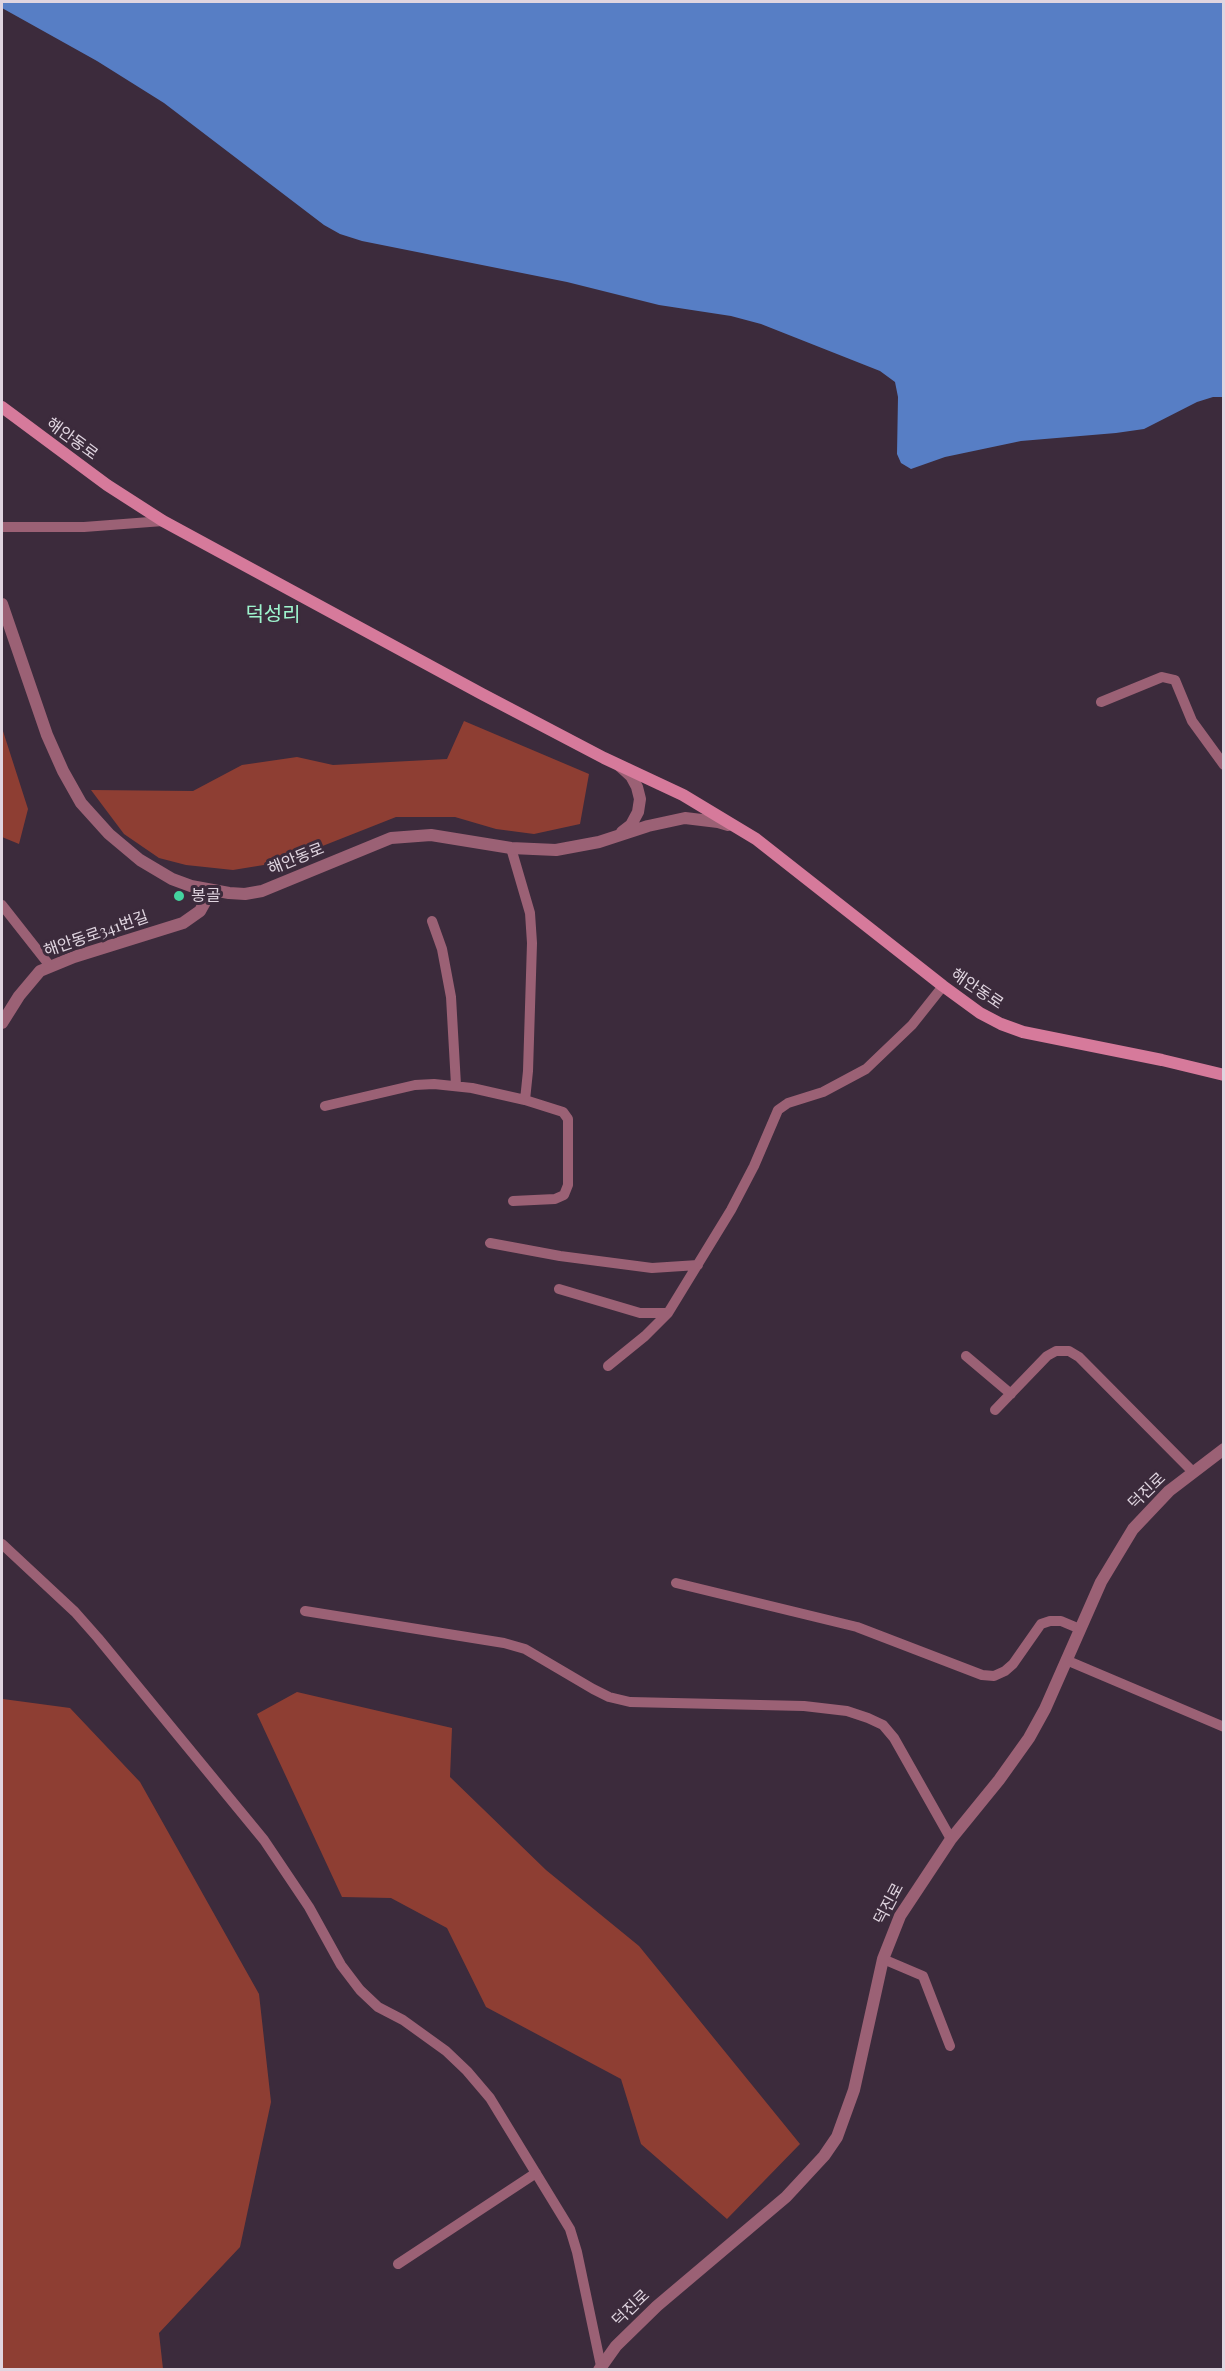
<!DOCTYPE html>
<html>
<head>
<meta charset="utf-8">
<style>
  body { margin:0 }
  #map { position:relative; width:1225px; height:2371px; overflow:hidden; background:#3c2b3c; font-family:"Playfair Display",serif }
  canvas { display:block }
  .frame { position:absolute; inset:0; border:3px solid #e0d5e0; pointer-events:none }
</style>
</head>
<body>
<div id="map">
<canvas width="1225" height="2371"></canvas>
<div class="frame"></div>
</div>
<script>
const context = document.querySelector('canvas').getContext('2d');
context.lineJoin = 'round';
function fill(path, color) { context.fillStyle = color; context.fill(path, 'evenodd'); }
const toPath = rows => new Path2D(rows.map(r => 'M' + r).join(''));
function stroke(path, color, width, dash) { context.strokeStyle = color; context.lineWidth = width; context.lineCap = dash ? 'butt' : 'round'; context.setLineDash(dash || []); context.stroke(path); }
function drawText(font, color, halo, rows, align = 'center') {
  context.font = font + ' "Playfair Display","Noto Sans KR",serif'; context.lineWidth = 6; context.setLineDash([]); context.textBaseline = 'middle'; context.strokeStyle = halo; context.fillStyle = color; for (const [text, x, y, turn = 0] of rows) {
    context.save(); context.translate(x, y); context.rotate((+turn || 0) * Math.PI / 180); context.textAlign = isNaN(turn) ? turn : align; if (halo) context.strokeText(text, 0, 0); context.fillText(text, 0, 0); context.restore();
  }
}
fill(toPath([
  [464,721,589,774,580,824,534,834,496,829,455,817,396,817,282,862,233,870,186,865,159,858,124,834,91,790,193,791,242,765,297,757,333,765,447,759],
  [2,728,28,809,19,844,2,837],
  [297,1692,452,1728,450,1777,546,1870,639,1946,800,2144,727,2219,641,2144,621,2079,486,2007,447,1928,391,1898,342,1897,257,1714],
  [3,1699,70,1708,140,1782,259,1994,271,2102,240,2247,159,2333,163,2369,2,2369]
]), '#8e3e33');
fill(toPath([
  [2,2,1223,2,1223,397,1213,397,1197,402,1144,429,1116,433,1021,441,945,457,911,469,901,463,897,454,898,397,895,382,880,371,761,324,731,316,659,305,567,282,362,241,340,234,324,225,164,103,97,61,2,8]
]), '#577ec5');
stroke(toPath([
  [2,527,84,527,163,521],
  [1101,702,1162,677,1175,680,1192,721,1224,765],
  [511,848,530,913,532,943,528,1071,525,1100],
  [2,905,50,966],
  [432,921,442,949,451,997,456,1085],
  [325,1106,415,1085,434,1084,472,1088,525,1100,563,1112,568,1119,568,1185,564,1195,555,1199,513,1201],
  [490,1243,560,1256,652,1268,698,1265],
  [559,1289,640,1313,668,1313],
  [966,1356,1011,1394],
  [608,1366,645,1336,668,1313,731,1210,754,1166,778,1110,788,1103,823,1092,866,1069,912,1025,943,986],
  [995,1410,1047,1356,1056,1351,1069,1351,1079,1357,1193,1472],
  [2,1544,75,1612,98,1638,264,1840,309,1907,341,1965,360,1990,378,2007,403,2020,446,2051,467,2071,490,2098,570,2229,577,2252,601,2366],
  [676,1583,857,1627,982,1675,994,1676,1005,1671,1013,1664,1041,1624,1050,1621,1061,1621,1080,1629],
  [305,1611,504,1643,525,1649,593,1689,609,1697,630,1702,804,1706,847,1711,868,1718,883,1725,894,1738,951,1839],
  [1066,1660,1224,1727],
  [883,1959,923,1976,950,2046],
  [398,2264,536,2173]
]), '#9b6175', 10);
stroke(toPath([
  [2,1023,19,996,40,971,74,957,183,923,200,911,211,891]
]), '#9b6175', 12);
stroke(toPath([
  [2,604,47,735,63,771,81,803,109,834,140,860,172,879,191,886,229,893,245,894,262,891,391,838,431,835,511,848,556,850,599,842,648,826,685,818,718,822,728,825],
  [620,766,631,776,637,787,640,799,638,812,631,825,622,832],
  [599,2370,616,2346,657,2306,786,2197,824,2156,837,2137,854,2090,883,1959,900,1916,951,1839,999,1780,1029,1738,1045,1709,1101,1582,1133,1529,1169,1491,1224,1449]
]), '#9b6175', 12);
stroke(toPath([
  [2,407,107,485,163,521,482,694,604,758,683,795,756,839,943,986,980,1013,1001,1024,1023,1032,1162,1060,1224,1075]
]), '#d67a9b', 12);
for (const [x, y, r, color] of [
  [179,896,6,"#44d49f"]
]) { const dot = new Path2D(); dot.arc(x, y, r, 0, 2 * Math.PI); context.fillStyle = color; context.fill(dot); stroke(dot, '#3c2b3c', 2); }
drawText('16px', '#e0d5e0', '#3c2b3c', [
  ["해안동로",72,439,36],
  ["해안동로",296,859,-22],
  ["해안동로341번길",96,934,-19],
  ["해안동로",977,989,34],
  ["덕진로",1147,1491,-44],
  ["덕진로",889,1904,-62],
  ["덕진로",631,2308,-44]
]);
drawText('16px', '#e0d5e0', '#3c2b3c', [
  ["봉골",191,896]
], 'left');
drawText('20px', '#9ef5ce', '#3c2b3c', [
  ["덕성리",273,615]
]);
</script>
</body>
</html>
